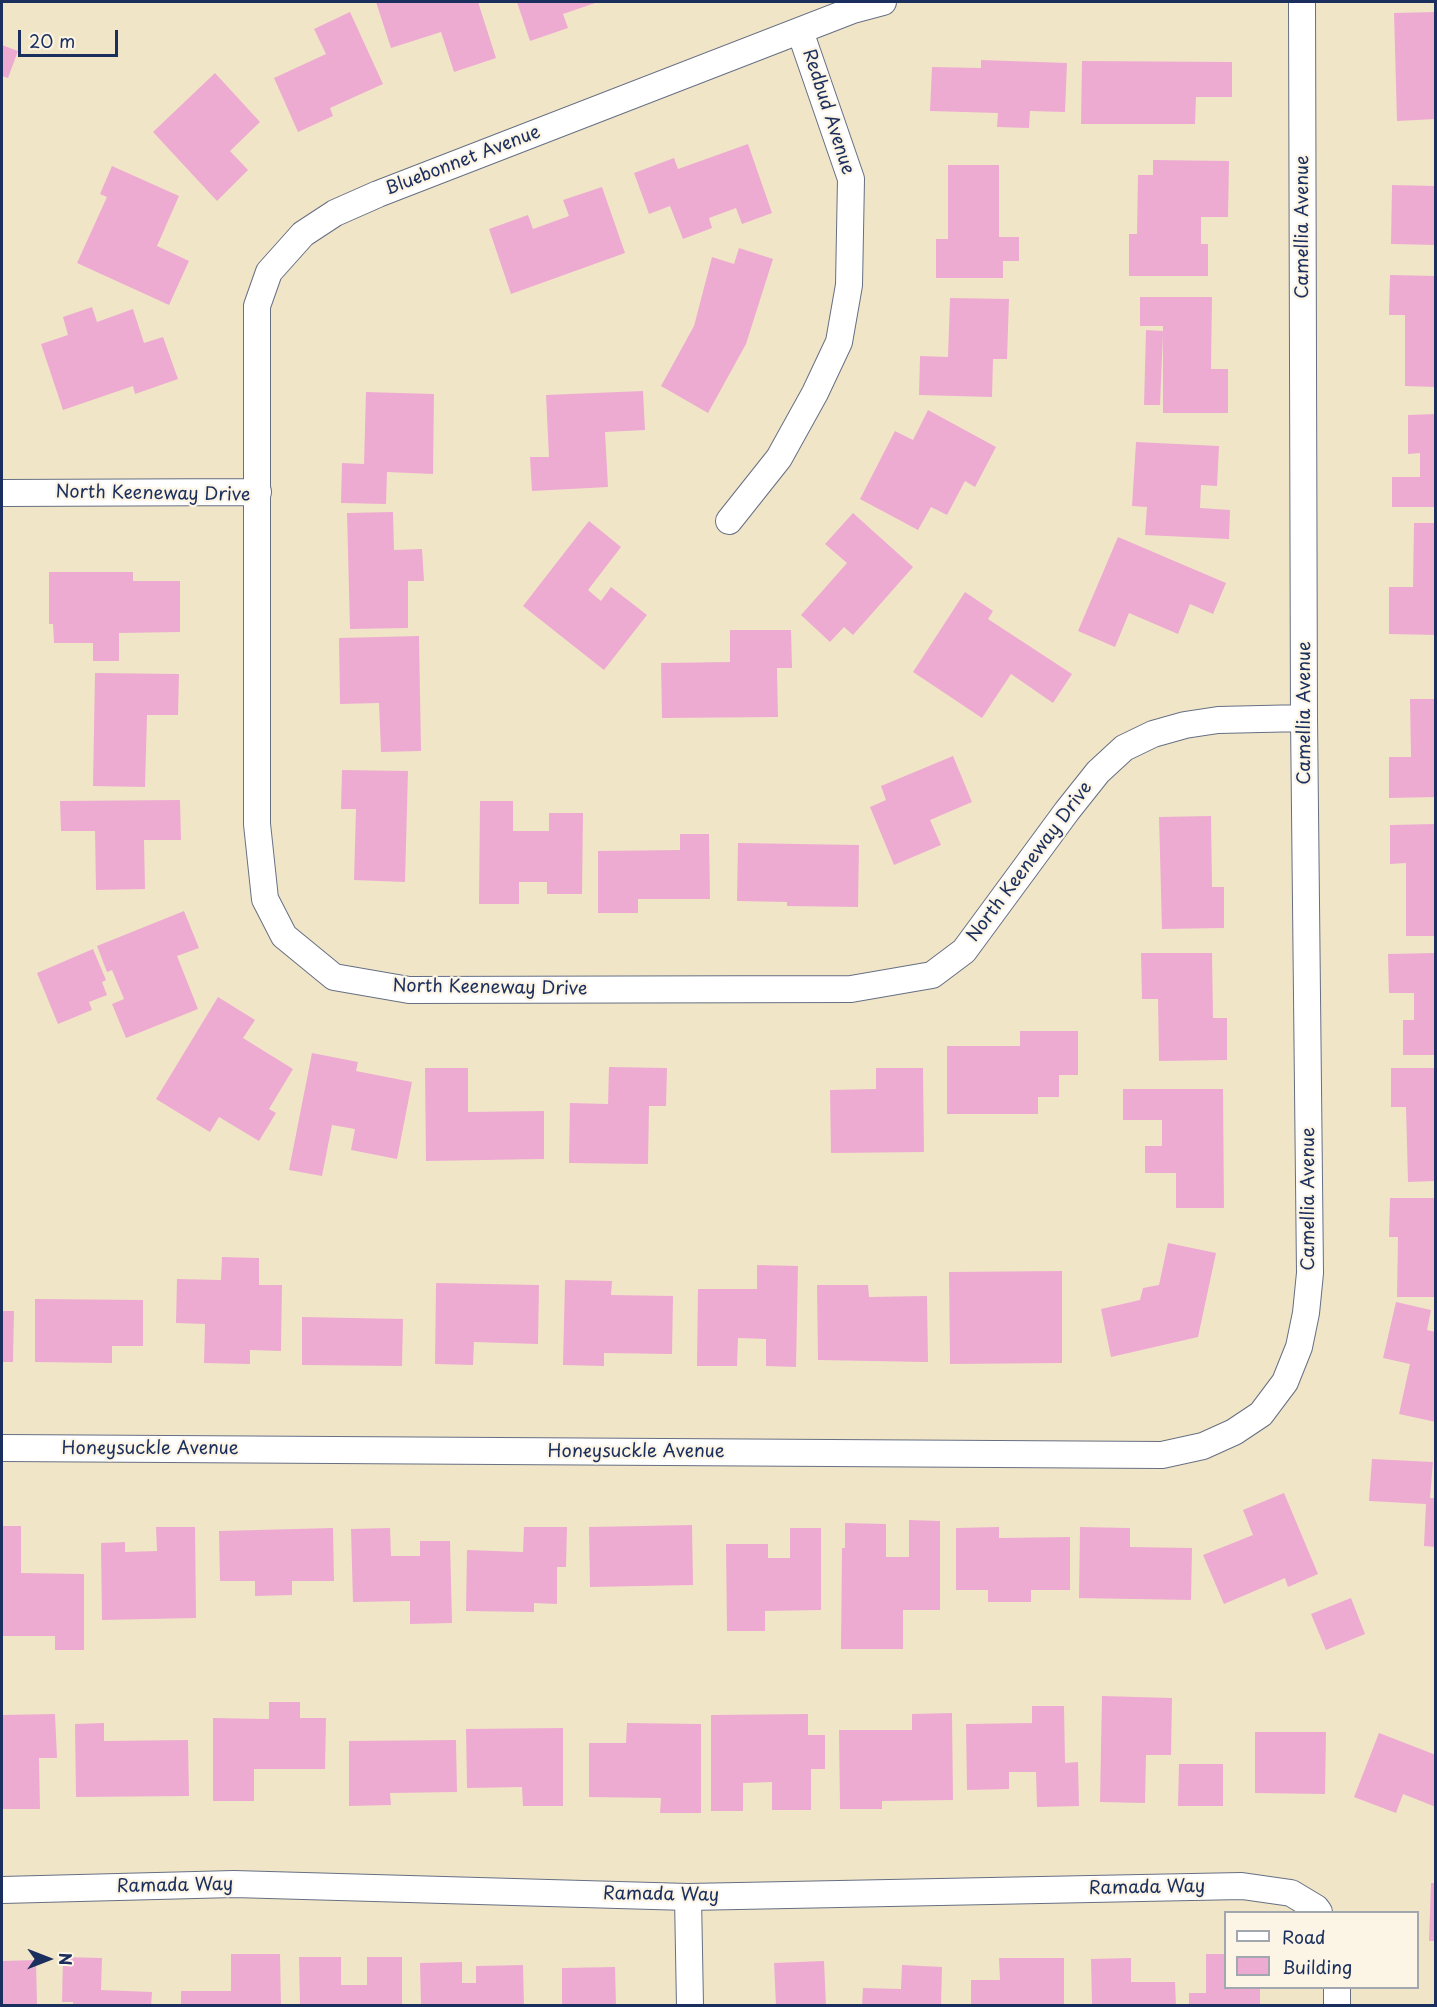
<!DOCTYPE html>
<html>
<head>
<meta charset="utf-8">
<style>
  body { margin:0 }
  #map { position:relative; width:1437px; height:2007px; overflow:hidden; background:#f1e5c8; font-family:"Playpen Sans",sans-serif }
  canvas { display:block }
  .frame { position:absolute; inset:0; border:3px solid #1b2f5e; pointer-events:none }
  .legend { position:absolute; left:1224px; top:1911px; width:195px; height:78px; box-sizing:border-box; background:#fcf5e5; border:2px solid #a2a6af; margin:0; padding:8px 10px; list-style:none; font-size:18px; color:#1b2f5e }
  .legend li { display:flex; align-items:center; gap:12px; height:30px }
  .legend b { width:30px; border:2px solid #a2a6af }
  .north { position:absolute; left:18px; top:1929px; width:60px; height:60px; -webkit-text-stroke:4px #fcf5e5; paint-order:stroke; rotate:90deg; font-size:16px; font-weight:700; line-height:24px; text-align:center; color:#1b2f5e }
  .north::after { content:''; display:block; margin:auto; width:21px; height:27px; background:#1b2f5e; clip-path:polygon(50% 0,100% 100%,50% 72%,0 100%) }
  .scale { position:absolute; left:18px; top:30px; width:100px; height:27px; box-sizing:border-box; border:3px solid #1b2f5e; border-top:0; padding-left:8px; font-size:18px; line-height:21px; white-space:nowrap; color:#1b2f5e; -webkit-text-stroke:4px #fcf5e5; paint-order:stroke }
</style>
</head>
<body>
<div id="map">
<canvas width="1437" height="2007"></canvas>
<div class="frame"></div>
<ul class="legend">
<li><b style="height:8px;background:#fff"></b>Road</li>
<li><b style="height:16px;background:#edabd2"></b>Building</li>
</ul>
<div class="north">N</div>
<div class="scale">20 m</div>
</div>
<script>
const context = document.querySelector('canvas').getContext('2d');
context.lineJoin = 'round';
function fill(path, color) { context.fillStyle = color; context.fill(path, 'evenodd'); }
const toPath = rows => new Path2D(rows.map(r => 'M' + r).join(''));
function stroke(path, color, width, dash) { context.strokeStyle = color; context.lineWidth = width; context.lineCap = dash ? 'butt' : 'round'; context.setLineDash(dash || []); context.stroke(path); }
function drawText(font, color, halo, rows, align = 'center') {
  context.font = font + ' "Playpen Sans",sans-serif'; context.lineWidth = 4.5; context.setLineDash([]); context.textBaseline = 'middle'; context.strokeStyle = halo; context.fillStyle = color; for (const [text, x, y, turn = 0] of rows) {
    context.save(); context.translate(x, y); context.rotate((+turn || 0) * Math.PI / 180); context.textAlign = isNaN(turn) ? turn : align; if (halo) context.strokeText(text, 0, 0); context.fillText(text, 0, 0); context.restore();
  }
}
fill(toPath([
  [376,2,478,2,496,58,454,72,441,32,391,48],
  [517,2,598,2,563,14,568,28,530,41],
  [350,12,383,84,330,108,333,116,298,132,274,78,326,54,314,29],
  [1436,12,1436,119,1397,121,1394,13],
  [2,45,18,51,8,78,2,76],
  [981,60,1067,63,1065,112,1030,111,1029,128,997,127,998,113,930,111,932,67,981,68],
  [1082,61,1232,62,1232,97,1196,97,1195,124,1081,124],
  [215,73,260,122,230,151,248,170,217,201,153,132],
  [748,144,772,213,742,224,736,208,709,218,712,228,683,239,670,206,649,214,634,173,674,158,678,169],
  [1153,160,1229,161,1228,217,1201,217,1201,244,1208,244,1208,276,1129,276,1129,234,1137,234,1138,175,1153,175],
  [948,165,999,165,999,237,1019,237,1019,261,1003,261,1003,278,936,278,936,239,948,239],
  [112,166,179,196,157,246,189,261,169,305,77,263,107,197,100,194],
  [1392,185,1436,186,1436,245,1391,244],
  [602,187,625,253,511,294,489,229,528,215,533,229,569,216,563,200],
  [739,248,773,259,746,344,708,413,661,386,694,326,712,257,734,264],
  [1390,275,1436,276,1436,387,1405,386,1405,315,1389,315],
  [1140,297,1212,297,1211,369,1228,369,1228,413,1163,413,1163,334,1160,405,1144,405,1146,330,1163,331,1163,326,1140,326],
  [950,298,1009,299,1007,359,993,359,992,397,919,395,920,356,948,357],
  [92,307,97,322,133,309,144,343,163,337,178,379,135,394,133,386,63,410,41,344,68,335,63,317],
  [643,391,645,430,605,432,608,487,532,491,530,457,549,457,546,395],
  [366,392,434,394,433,474,387,472,386,504,341,503,342,463,364,464],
  [928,410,996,447,975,487,965,481,947,515,931,507,918,530,860,499,895,431,913,440],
  [1436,414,1436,507,1392,507,1392,477,1420,477,1420,453,1408,454,1408,415],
  [1136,442,1219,446,1217,486,1201,485,1200,508,1230,510,1229,539,1145,535,1147,507,1132,506],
  [393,512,394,550,422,549,424,581,408,581,408,628,350,629,347,513],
  [853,513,913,567,853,635,844,627,830,642,801,615,847,563,825,544],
  [589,521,621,547,588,590,601,601,611,587,647,615,604,670,523,606],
  [1414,523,1436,523,1436,635,1389,634,1389,587,1413,587],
  [1118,537,1226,583,1213,614,1190,604,1178,634,1129,613,1115,647,1078,631],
  [49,572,133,572,133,581,180,581,180,632,119,633,119,661,93,661,93,643,54,643,53,624,49,624],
  [965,592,993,611,988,619,1072,674,1053,703,1011,674,982,718,913,672],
  [730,630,791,630,792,668,777,668,778,717,662,718,661,663,730,662],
  [419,636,421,751,381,752,379,703,340,704,339,638],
  [95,673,179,674,178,715,147,715,145,787,93,786],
  [1410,699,1436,699,1436,797,1389,798,1389,757,1411,757],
  [953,756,972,802,930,820,941,845,894,865,870,807,886,800,881,786],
  [342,770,408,771,405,882,354,880,356,809,341,809],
  [180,800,181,840,144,840,145,889,96,890,95,831,61,831,60,801],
  [480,801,513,801,513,831,549,831,549,813,583,813,582,894,547,894,547,882,519,882,519,904,479,904],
  [1211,816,1212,887,1224,887,1224,928,1162,929,1159,817],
  [1436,824,1436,936,1406,936,1406,863,1390,864,1390,825],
  [680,834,709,834,710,899,638,899,638,913,598,913,598,851,680,850],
  [738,843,859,845,858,907,787,906,787,902,737,901],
  [184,911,199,948,177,956,198,1009,126,1038,112,1004,124,999,112,970,107,972,97,946],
  [93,949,106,980,102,982,107,995,89,1002,92,1010,58,1024,37,973],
  [1141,953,1212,953,1213,1018,1227,1018,1227,1060,1159,1061,1158,999,1142,999],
  [1436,953,1436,1055,1403,1055,1403,1020,1414,1020,1414,993,1389,993,1388,954],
  [218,997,255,1020,243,1038,293,1069,269,1109,276,1113,259,1141,219,1117,210,1132,156,1099],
  [1020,1031,1078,1031,1078,1075,1059,1075,1059,1097,1038,1097,1038,1114,947,1114,947,1046,1020,1046],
  [312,1053,358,1062,356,1071,412,1082,397,1159,351,1150,355,1129,332,1125,322,1176,289,1170],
  [609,1067,667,1068,666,1106,649,1106,648,1164,569,1163,570,1103,608,1104],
  [425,1068,468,1068,468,1112,544,1111,544,1159,426,1161],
  [876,1068,923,1068,924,1152,831,1153,830,1090,876,1089],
  [1391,1068,1436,1068,1436,1181,1408,1182,1406,1107,1391,1107],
  [1123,1089,1223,1089,1224,1208,1176,1208,1176,1173,1145,1173,1145,1146,1162,1146,1162,1120,1123,1120],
  [1390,1198,1436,1198,1436,1297,1397,1297,1398,1237,1389,1237],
  [1168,1243,1216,1253,1198,1337,1111,1357,1101,1309,1140,1300,1143,1288,1159,1285],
  [222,1257,259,1258,259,1285,282,1285,281,1351,250,1350,250,1364,204,1363,205,1324,176,1323,177,1279,221,1280],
  [757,1265,798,1266,796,1367,766,1366,766,1339,738,1338,737,1366,697,1366,698,1289,757,1289],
  [1062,1271,1062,1363,950,1364,949,1272],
  [565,1280,612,1281,611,1295,673,1296,672,1354,604,1353,604,1366,563,1365],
  [436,1283,539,1285,538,1344,474,1342,473,1365,435,1364],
  [817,1285,868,1285,869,1297,927,1296,928,1362,818,1360],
  [35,1299,143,1300,143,1346,112,1346,112,1363,35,1362],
  [1396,1302,1431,1310,1427,1330,1436,1332,1436,1422,1399,1414,1410,1364,1383,1358],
  [2,1311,14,1311,13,1362,2,1362],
  [302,1317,403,1319,402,1366,302,1365],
  [1372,1459,1433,1462,1430,1498,1436,1498,1436,1547,1424,1546,1426,1504,1369,1501],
  [1284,1493,1318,1574,1288,1587,1285,1578,1224,1604,1203,1555,1253,1535,1243,1510],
  [909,1520,940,1521,940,1610,903,1610,903,1649,841,1649,842,1548,845,1548,845,1523,886,1524,886,1557,909,1557],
  [692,1525,693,1585,590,1587,589,1527],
  [2,1526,21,1526,21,1573,84,1574,84,1650,55,1650,55,1636,2,1636],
  [156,1527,195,1527,196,1618,102,1620,101,1543,125,1542,125,1552,157,1551],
  [524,1527,567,1527,566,1567,557,1567,557,1604,534,1603,534,1612,466,1611,467,1550,523,1552],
  [999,1527,999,1538,1070,1537,1070,1590,1031,1590,1031,1602,988,1602,988,1590,956,1590,956,1528],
  [1080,1527,1130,1528,1130,1547,1192,1548,1191,1600,1079,1598],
  [333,1528,334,1581,292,1581,292,1595,255,1596,255,1581,220,1581,219,1531],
  [390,1528,391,1556,420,1556,420,1541,450,1541,452,1623,410,1624,410,1601,353,1602,351,1529],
  [790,1528,821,1528,821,1610,765,1611,765,1631,727,1631,726,1544,768,1544,768,1558,790,1558],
  [1351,1598,1365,1634,1326,1650,1311,1614],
  [1102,1696,1172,1698,1171,1755,1146,1755,1145,1803,1100,1802],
  [269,1702,300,1702,300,1718,326,1718,325,1769,254,1769,254,1801,213,1801,213,1718,269,1719],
  [1032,1706,1064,1706,1065,1763,1078,1762,1079,1806,1037,1807,1036,1772,1009,1772,1009,1789,967,1790,966,1724,1032,1723],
  [952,1713,953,1800,882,1801,882,1809,840,1809,839,1730,912,1730,912,1714],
  [55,1714,57,1758,39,1758,40,1809,2,1809,2,1715],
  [808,1714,808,1735,825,1735,825,1769,811,1769,811,1810,772,1810,772,1782,743,1783,743,1811,711,1811,711,1715],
  [104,1723,104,1741,188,1740,189,1796,76,1797,75,1724],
  [627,1723,701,1724,701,1813,660,1813,661,1798,589,1797,589,1743,626,1743],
  [563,1728,563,1806,523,1806,522,1787,467,1788,466,1729],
  [1255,1732,1326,1732,1325,1794,1255,1793],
  [1379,1733,1436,1755,1436,1807,1403,1794,1396,1813,1354,1797],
  [456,1740,457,1792,390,1793,391,1805,349,1806,349,1741],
  [1179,1764,1223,1764,1223,1806,1178,1806],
  [1431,1883,1436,1883,1436,1941,1429,1941],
  [231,1954,280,1954,281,2006,181,2006,181,1991,231,1991],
  [1206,1954,1226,1954,1226,1988,1260,1988,1260,2006,1189,2006,1189,1993,1206,1993],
  [63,1957,102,1958,101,1990,152,1992,151,2006,73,2006,73,2002,62,2002],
  [299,1957,341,1957,341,1985,367,1985,367,1957,402,1957,402,2006,300,2006],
  [999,1958,1064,1958,1064,2006,971,2006,971,1980,1000,1980],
  [1131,1958,1131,1982,1175,1982,1176,2006,1092,2006,1091,1959],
  [36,1960,37,2006,2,2006,2,1961],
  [824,1961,826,2006,776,2006,774,1963],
  [462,1962,462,1983,476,1983,476,1966,523,1965,524,2006,421,2006,420,1963],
  [902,1965,942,1967,941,2006,862,2006,863,1988,901,1989],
  [615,1967,616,2006,562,2006,562,1968]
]), '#edabd2');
const street = toPath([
  [883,2,853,10,378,194,335,213,303,234,269,272,257,306,257,824,265,899,284,936,334,977,409,990,851,989,932,975,964,951,1067,811,1098,772,1124,748,1153,734,1185,725,1218,720,1304,718],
  [2,493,258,492],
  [729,521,779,458,815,393,839,342,849,285,851,179,800,31],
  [2,1448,1162,1455,1203,1446,1234,1432,1261,1414,1285,1382,1299,1347,1306,1313,1310,1273,1304,718,1302,2],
  [2,1890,234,1884,688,1897,1242,1886,1291,1893,1316,1908,1319,1912],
  [688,1897,690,2006],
  [1337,2006,1337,1988]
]);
stroke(street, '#666f83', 28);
stroke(street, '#fff', 26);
drawText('18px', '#1b2f5e', '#fcf5e5', [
  ["Redbud Avenue",828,112,72],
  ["Bluebonnet Avenue",463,161,-21],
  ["Camellia Avenue",1303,227,-90],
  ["North Keeneway Drive",153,494,1],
  ["Camellia Avenue",1305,713,-90],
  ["North Keeneway Drive",1030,862,-53],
  ["North Keeneway Drive",490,988,1],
  ["Camellia Avenue",1309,1199,-90],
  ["Honeysuckle Avenue",150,1449],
  ["Honeysuckle Avenue",636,1452],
  ["Ramada Way",175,1886,-1],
  ["Ramada Way",1147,1888,-1],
  ["Ramada Way",661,1895,1]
]);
</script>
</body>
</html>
